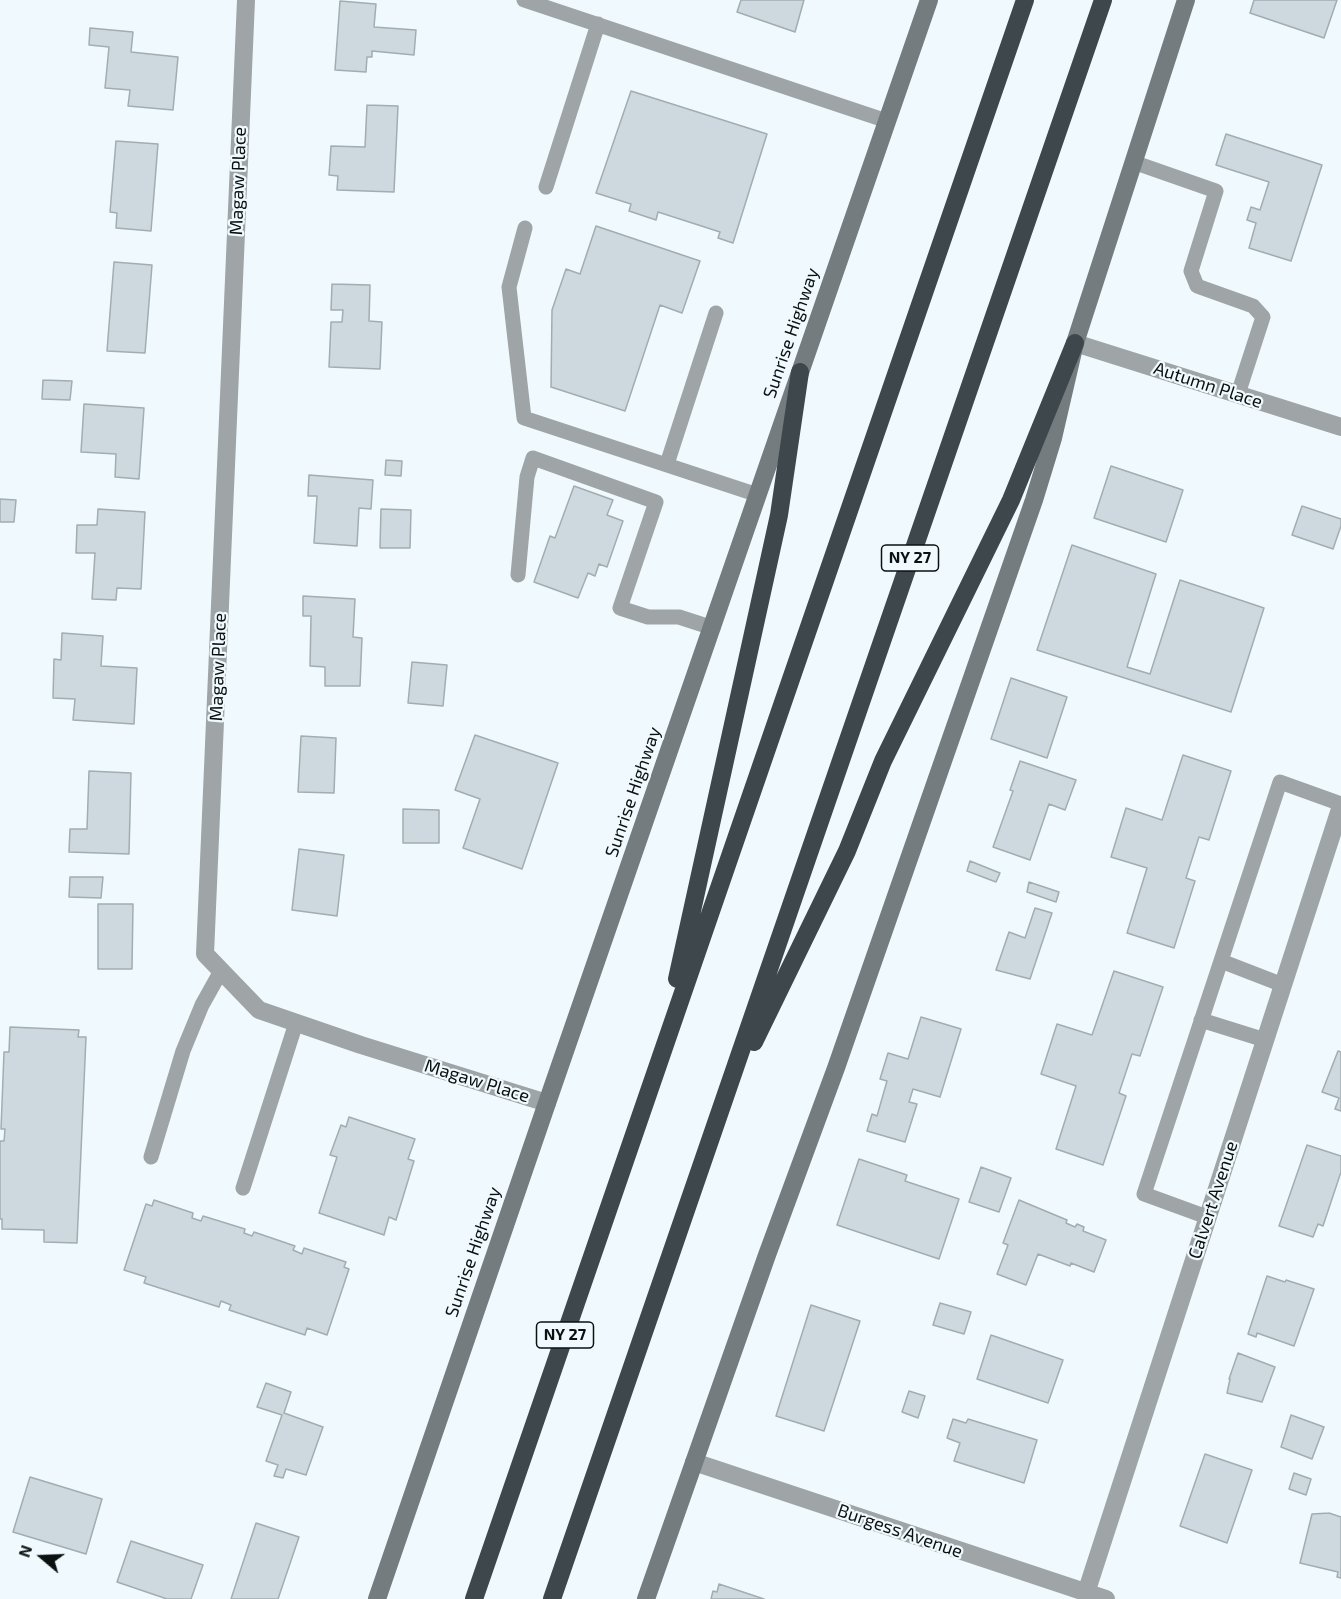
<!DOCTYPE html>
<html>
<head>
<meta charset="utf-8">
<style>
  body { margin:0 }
  #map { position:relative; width:1341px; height:1599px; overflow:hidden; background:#f0fafe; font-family:"Exo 2",sans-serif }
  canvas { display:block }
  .north { position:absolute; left:12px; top:1527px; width:60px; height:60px; -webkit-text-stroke:4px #f0fafe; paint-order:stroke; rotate:289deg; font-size:16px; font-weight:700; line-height:24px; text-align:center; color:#0b1011 }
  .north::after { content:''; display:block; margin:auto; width:21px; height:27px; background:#0b1011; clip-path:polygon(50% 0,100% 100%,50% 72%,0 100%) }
</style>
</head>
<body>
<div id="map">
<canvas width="1341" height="1599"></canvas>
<div class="north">N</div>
</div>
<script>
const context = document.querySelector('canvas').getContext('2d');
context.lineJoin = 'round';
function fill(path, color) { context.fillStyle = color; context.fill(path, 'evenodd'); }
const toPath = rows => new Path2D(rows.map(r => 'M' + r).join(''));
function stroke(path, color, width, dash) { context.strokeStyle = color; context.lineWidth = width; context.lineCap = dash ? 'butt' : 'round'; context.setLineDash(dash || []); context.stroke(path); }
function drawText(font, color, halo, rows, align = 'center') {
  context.font = font + ' "Exo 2",sans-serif'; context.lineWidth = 4.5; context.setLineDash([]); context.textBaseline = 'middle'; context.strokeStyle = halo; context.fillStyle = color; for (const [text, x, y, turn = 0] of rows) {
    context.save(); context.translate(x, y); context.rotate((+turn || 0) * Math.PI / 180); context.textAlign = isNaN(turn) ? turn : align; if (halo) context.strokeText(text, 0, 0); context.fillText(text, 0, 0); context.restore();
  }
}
const building = toPath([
  [741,0,804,0,795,32,737,12,741,0],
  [1254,0,1337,0,1324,38,1250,13,1254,0],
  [340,1,376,4,374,27,416,30,414,55,372,51,372,57,367,57,366,72,335,70,340,1],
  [90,28,133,32,131,52,178,57,173,110,128,106,130,90,105,88,109,47,89,45,90,28],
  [631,91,767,134,733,243,718,238,720,232,658,212,656,220,629,211,631,204,596,193,631,91],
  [367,105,398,106,394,192,337,190,338,176,329,175,331,146,365,147,367,105],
  [1226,134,1322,165,1291,261,1249,248,1256,223,1247,220,1251,207,1260,210,1269,182,1216,165,1226,134],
  [116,141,158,144,151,231,116,228,117,213,110,212,116,141],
  [596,226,700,261,682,313,660,305,625,411,551,387,552,310,566,269,580,274,596,226],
  [114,262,152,265,145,353,107,351,114,262],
  [332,284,370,285,369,321,382,322,380,369,329,367,331,322,342,322,343,310,331,310,332,284],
  [43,380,72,381,70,400,42,399,43,380],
  [84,404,144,408,139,479,115,477,116,454,81,452,84,404],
  [386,460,402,461,401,476,385,475,386,460],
  [1111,466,1183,490,1166,542,1094,518,1111,466],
  [309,475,373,480,371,509,359,508,357,546,314,543,317,496,308,496,309,475],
  [574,486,613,500,607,515,623,521,607,567,599,564,595,576,588,573,578,598,534,582,550,536,555,538,574,486],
  [0,499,16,500,14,522,0,522,0,499],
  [1302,506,1341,519,1341,526,1333,549,1292,535,1302,506],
  [98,509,145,512,141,589,117,588,116,600,92,599,95,553,76,553,77,525,97,525,98,509],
  [381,509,411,510,410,548,380,548,381,509],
  [1072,545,1156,574,1127,667,1150,674,1180,580,1264,608,1231,712,1037,650,1072,545],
  [303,596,355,599,353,637,362,638,360,686,325,686,325,667,310,666,311,616,303,616,303,596],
  [62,633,103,636,101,666,137,668,134,724,73,720,75,699,53,698,54,659,61,660,62,633],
  [412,662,447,665,443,706,408,703,412,662],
  [1011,678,1067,697,1047,758,991,739,1011,678],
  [475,735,558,763,522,869,463,848,480,799,455,790,475,735],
  [301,736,336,738,334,793,298,792,301,736],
  [1183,755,1231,771,1209,840,1199,837,1186,878,1195,881,1174,948,1127,933,1147,868,1111,857,1126,808,1162,820,1183,755],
  [1020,761,1076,780,1065,810,1049,804,1030,860,993,847,1013,791,1010,790,1020,761],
  [89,771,131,773,129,854,69,852,70,829,87,829,89,771],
  [403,809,439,810,439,843,403,843,403,809],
  [299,849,344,855,337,916,292,910,299,849],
  [970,861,1000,873,996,882,967,871,970,861],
  [70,877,103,877,101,898,69,897,70,877],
  [1029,882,1059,892,1056,902,1027,892,1029,882],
  [98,904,133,904,132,969,98,969,98,904],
  [1035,908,1052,913,1030,979,996,970,1009,932,1025,938,1035,908],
  [1114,971,1163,987,1140,1056,1132,1054,1119,1093,1126,1096,1103,1165,1056,1149,1076,1086,1041,1074,1057,1024,1092,1035,1114,971],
  [921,1017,961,1029,940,1097,913,1089,909,1102,917,1104,905,1142,867,1131,872,1114,877,1116,887,1081,880,1079,888,1053,908,1059,921,1017],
  [10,1027,79,1030,78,1037,86,1037,77,1243,44,1242,44,1230,2,1229,2,1219,0,1219,0,1141,4,1141,5,1129,1,1129,4,1052,9,1052,10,1027],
  [1338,1051,1341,1052,1341,1111,1335,1109,1339,1098,1322,1092,1338,1051],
  [349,1117,415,1139,408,1159,414,1161,396,1220,389,1217,384,1235,319,1213,337,1157,330,1155,341,1125,346,1127,349,1117],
  [1307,1145,1341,1156,1341,1172,1323,1226,1318,1224,1313,1237,1279,1226,1307,1145],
  [859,1159,907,1175,905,1181,959,1199,939,1259,837,1225,859,1159],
  [981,1167,1011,1178,999,1212,969,1202,981,1167],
  [154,1200,193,1213,192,1218,201,1221,203,1216,245,1229,244,1233,252,1236,254,1232,295,1246,293,1250,302,1254,304,1248,346,1262,344,1267,349,1269,327,1335,307,1328,305,1335,229,1310,231,1305,221,1301,219,1307,144,1283,146,1277,124,1270,146,1204,152,1206,154,1200],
  [1019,1200,1067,1220,1066,1223,1075,1227,1077,1224,1084,1227,1083,1231,1106,1240,1094,1272,1071,1263,1070,1266,1038,1254,1026,1285,997,1274,1008,1245,1003,1243,1019,1200],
  [1267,1276,1285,1282,1286,1280,1314,1289,1294,1346,1257,1333,1256,1337,1248,1334,1267,1276],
  [940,1303,971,1312,964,1334,933,1325,940,1303],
  [811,1305,860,1321,824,1431,776,1416,811,1305],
  [991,1335,1063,1360,1048,1403,977,1379,991,1335],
  [1238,1353,1275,1367,1262,1402,1227,1393,1230,1379,1229,1379,1238,1353],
  [266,1383,291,1392,284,1413,323,1427,306,1475,286,1469,283,1478,274,1476,278,1465,266,1461,282,1415,257,1407,266,1383],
  [909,1391,925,1396,918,1418,902,1412,909,1391],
  [1291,1415,1324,1427,1312,1459,1281,1447,1291,1415],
  [953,1419,966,1423,968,1419,1037,1440,1024,1483,954,1461,960,1443,947,1438,953,1419],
  [1205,1454,1252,1470,1227,1543,1180,1526,1205,1454],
  [1294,1473,1311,1479,1306,1495,1289,1489,1294,1473],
  [30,1477,102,1499,86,1554,13,1532,30,1477],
  [1329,1513,1341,1517,1341,1578,1337,1577,1338,1572,1300,1563,1312,1514,1329,1513],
  [256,1523,299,1537,278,1599,231,1599,256,1523],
  [131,1541,203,1565,191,1599,167,1599,117,1582,131,1541],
  [719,1584,764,1599,711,1599,713,1591,717,1592,719,1584]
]);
fill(building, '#cdd9de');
stroke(building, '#a1adb2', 1.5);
stroke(toPath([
  [524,0,887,121],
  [1133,162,1216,191,1191,271,1197,286,1253,306,1263,317,1238,394],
  [546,187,598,24],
  [525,228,509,287,524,418,758,495],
  [667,464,716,313],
  [518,575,527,477,533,458,656,502,620,608,648,617,679,617,713,628],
  [1221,961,1283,985],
  [1201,1020,1265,1040],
  [151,1157,183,1051,202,1005,221,971],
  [243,1188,296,1023],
  [1207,1217,1144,1194,1280,782,1341,804]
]), '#9fa4a6', 15);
stroke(toPath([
  [246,0,205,954,259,1010,361,1045,547,1103],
  [1075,343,1341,427],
  [694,1462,1106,1599],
  [1086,1593,1341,806]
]), '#9fa4a6', 18);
stroke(toPath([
  [377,1599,547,1103,929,0],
  [646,1599,767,1255,836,1068,1034,500,1053,438,1075,343,1186,0]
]), '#757c7f', 18);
stroke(toPath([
  [677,979,779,515,800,372],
  [754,1042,847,851,883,761,1011,500,1075,343],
  [474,1599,1025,0],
  [552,1599,1103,0]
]), '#3e484c', 18);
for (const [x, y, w] of [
  [910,558,57],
  [565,1335,57]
]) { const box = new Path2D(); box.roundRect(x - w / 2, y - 13, w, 26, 4.5); context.fillStyle = '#f0fafe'; context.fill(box); stroke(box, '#0b1011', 1.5); }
drawText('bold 16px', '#0b1011', null, [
  ["NY 27",910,558],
  ["NY 27",565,1335]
]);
drawText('18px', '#0b1011', '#f0fafe', [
  ["Magaw Place",238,181,-88],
  ["Sunrise Highway",791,333,-71],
  ["Autumn Place",1208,385,18],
  ["Magaw Place",218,667,-88],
  ["Sunrise Highway",633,792,-71],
  ["Magaw Place",477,1081,17],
  ["Calvert Avenue",1213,1200,-72],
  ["Sunrise Highway",473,1252,-71],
  ["Burgess Avenue",900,1531,19]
]);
</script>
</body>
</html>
